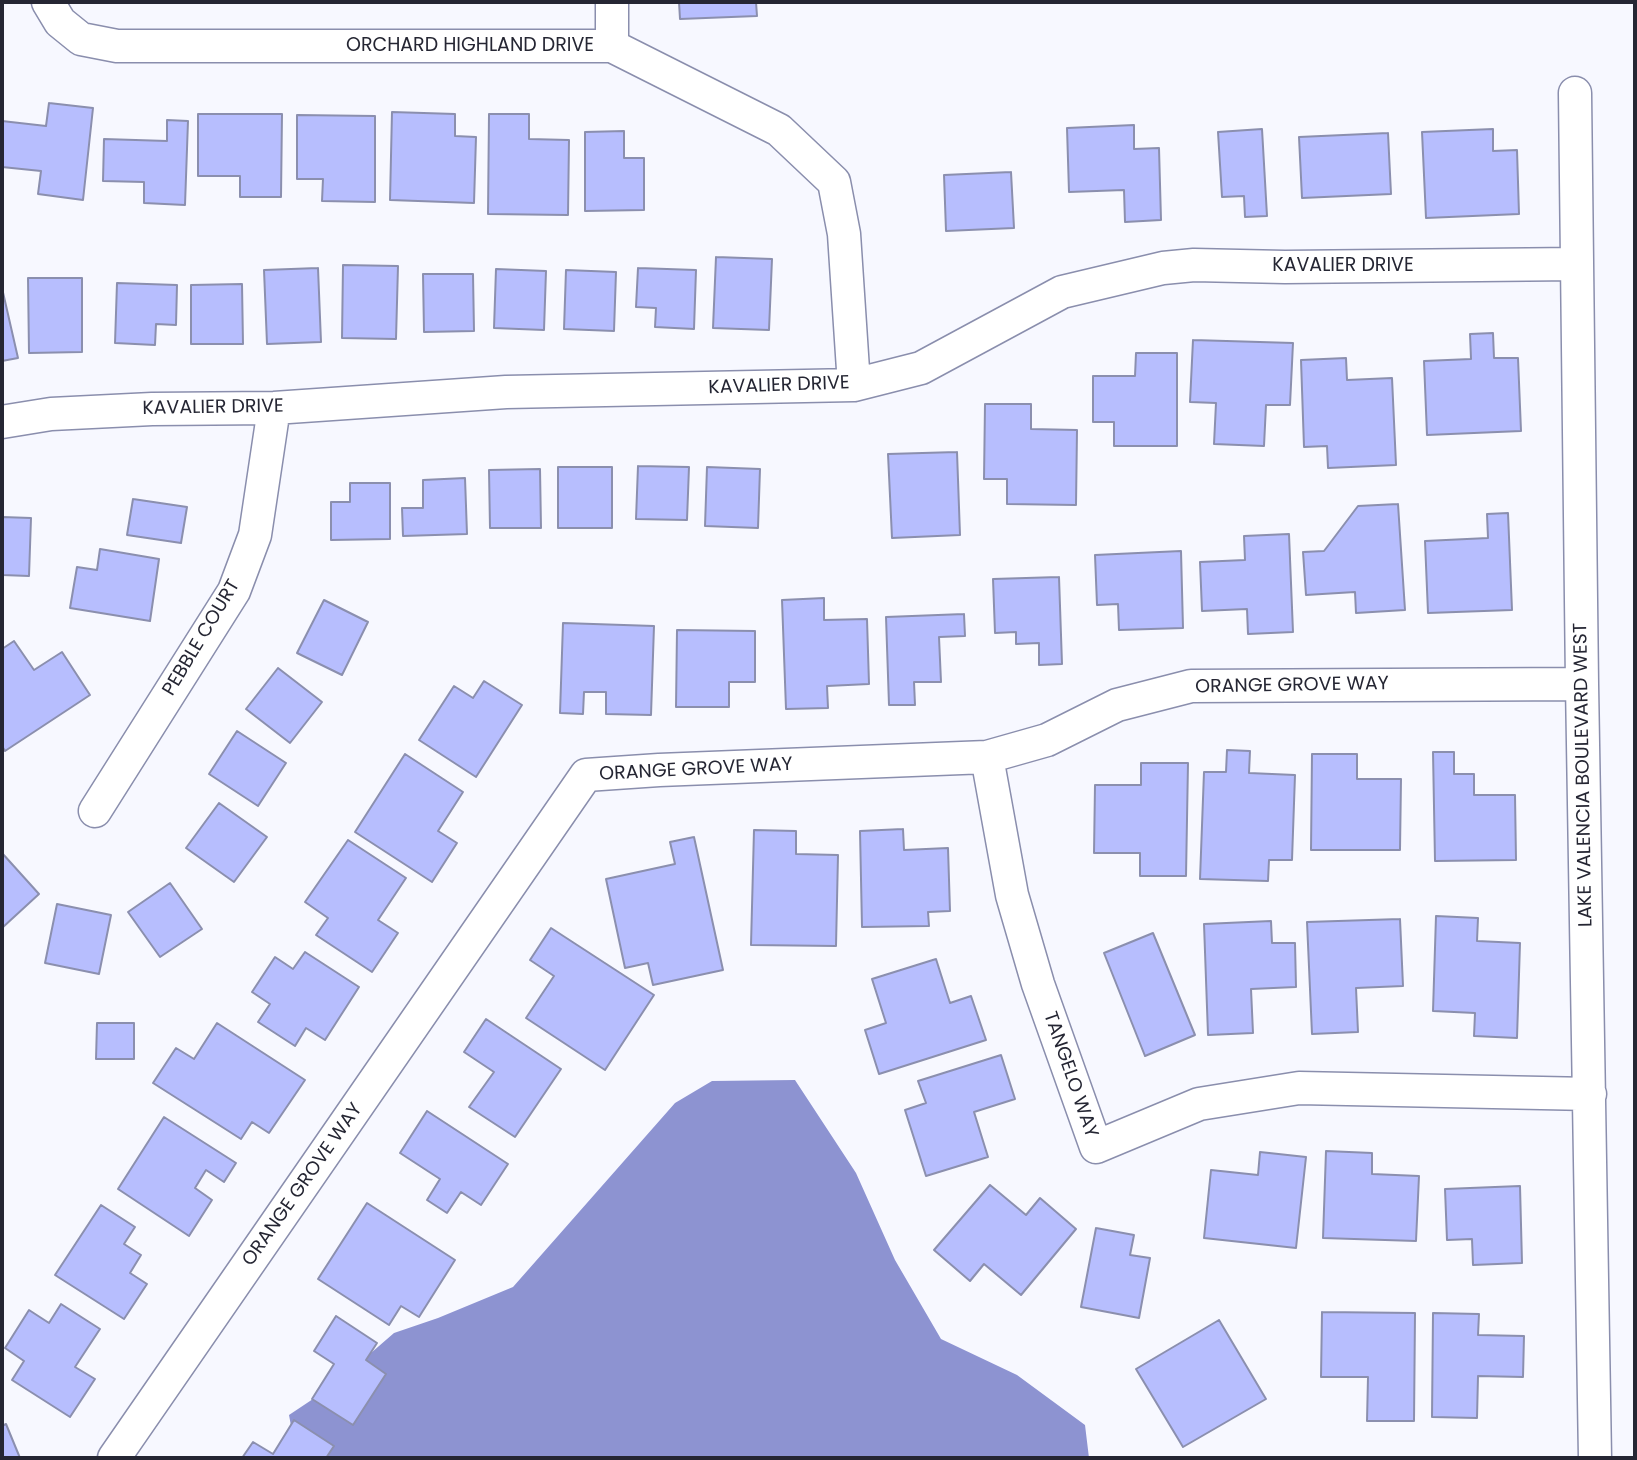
<!DOCTYPE html>
<html>
<head>
<meta charset="utf-8">
<style>
  body { margin:0 }
  #map { position:relative; width:1637px; height:1460px; overflow:hidden; background:#f7f8ff; font-family:Poppins,sans-serif }
  canvas { display:block }
  .frame { position:absolute; inset:0; border:4px solid #252633; pointer-events:none }
</style>
</head>
<body>
<div id="map">
<canvas width="1637" height="1460"></canvas>
<div class="frame"></div>
</div>
<script>
const context = document.querySelector('canvas').getContext('2d');
context.lineJoin = 'round';
function fill(path, color) { context.fillStyle = color; context.fill(path, 'evenodd'); }
const toPath = rows => new Path2D(rows.map(r => 'M' + r).join(''));
function stroke(path, color, width, dash) { context.strokeStyle = color; context.lineWidth = width; context.lineCap = dash ? 'butt' : 'round'; context.setLineDash(dash || []); context.stroke(path); }
function drawText(font, color, halo, rows, align = 'center') {
  context.font = font + ' Poppins,sans-serif'; context.lineWidth = 5; context.setLineDash([]); context.textBaseline = 'middle'; context.strokeStyle = halo; context.fillStyle = color; for (const [text, x, y, turn = 0] of rows) {
    context.save(); context.translate(x, y); context.rotate((+turn || 0) * Math.PI / 180); context.textAlign = isNaN(turn) ? turn : align; if (halo) context.strokeText(text, 0, 0); context.fillText(text, 0, 0); context.restore();
  }
}
fill(toPath([
  [795,1080,856,1173,895,1260,941,1339,1017,1375,1085,1425,1089,1458,297,1458,289,1415,334,1385,394,1333,438,1318,513,1287,675,1103,712,1081]
]), '#8d93d1');
const building = toPath([
  [679,2,756,2,757,16,680,19,679,2],
  [49,103,93,108,83,200,38,194,41,171,2,167,2,121,46,126,49,103],
  [392,112,455,114,455,136,476,137,474,203,390,200,392,112],
  [198,114,282,114,281,197,240,197,240,176,198,176,198,114],
  [489,114,529,114,529,139,569,140,568,215,488,214,489,114],
  [297,115,375,116,375,202,322,201,323,179,297,179,297,115],
  [167,120,188,121,185,205,144,203,144,182,103,181,104,139,167,141,167,120],
  [1134,125,1134,149,1159,148,1161,220,1125,222,1124,190,1069,192,1067,128,1134,125],
  [1262,129,1267,216,1245,217,1244,196,1222,197,1218,132,1262,129],
  [1493,129,1493,151,1517,150,1519,214,1426,218,1422,132,1493,129],
  [624,131,624,158,644,158,644,210,585,211,585,132,624,131],
  [1388,133,1391,194,1302,198,1299,137,1388,133],
  [1011,172,1014,228,946,231,944,175,1011,172],
  [716,257,772,259,769,330,713,328,716,257],
  [343,265,398,266,396,339,342,338,343,265],
  [318,268,321,342,267,344,264,270,318,268],
  [638,268,696,270,694,329,655,327,656,308,636,307,638,268],
  [496,269,546,271,544,330,494,328,496,269],
  [566,270,616,272,614,331,564,329,566,270],
  [423,274,473,274,474,331,424,332,423,274],
  [28,278,82,278,82,352,29,353,28,278],
  [117,283,177,285,176,325,156,324,155,345,115,343,117,283],
  [242,284,243,344,191,344,191,285,242,284],
  [2,288,18,358,2,361,2,288],
  [1493,333,1494,358,1518,358,1521,431,1427,435,1424,361,1471,359,1470,334,1493,333],
  [1193,340,1293,343,1290,405,1266,405,1264,446,1214,444,1216,403,1190,402,1193,340],
  [1136,353,1177,353,1177,446,1114,446,1114,422,1093,422,1093,376,1135,376,1136,353],
  [1346,358,1347,380,1392,378,1396,465,1328,468,1327,446,1304,447,1301,360,1346,358],
  [985,404,1031,404,1031,429,1077,430,1076,505,1007,504,1007,479,984,479,985,404],
  [957,452,960,535,892,538,888,454,957,452],
  [638,466,689,467,687,520,636,519,638,466],
  [558,467,612,467,612,528,558,528,558,467],
  [707,467,760,469,758,528,705,526,707,467],
  [540,469,541,528,490,528,489,470,540,469],
  [465,478,467,534,403,536,402,508,423,508,423,480,465,478],
  [350,483,390,483,390,539,331,540,331,502,350,502,350,483],
  [133,499,187,507,181,543,127,535,133,499],
  [1398,504,1405,610,1356,613,1355,592,1306,595,1303,552,1324,551,1358,506,1398,504],
  [1508,513,1512,610,1428,613,1425,541,1488,538,1487,514,1508,513],
  [2,517,31,518,29,576,2,575,2,517],
  [1289,534,1293,632,1248,634,1247,609,1202,611,1200,562,1245,560,1244,536,1289,534],
  [100,549,159,559,150,621,70,608,77,567,97,570,100,549],
  [1181,551,1183,628,1119,630,1118,604,1097,605,1095,555,1181,551],
  [1059,577,1062,664,1039,665,1039,643,1016,644,1016,632,995,633,993,579,1059,577],
  [824,598,824,620,867,619,869,684,827,686,828,708,786,709,782,600,824,598],
  [324,600,368,622,342,675,297,653,324,600],
  [964,614,965,636,939,637,941,682,914,682,915,705,889,705,886,617,964,614],
  [563,623,654,626,651,715,606,714,606,692,584,692,583,714,560,713,563,623],
  [677,630,755,631,755,682,729,682,729,707,676,707,677,630],
  [14,641,34,670,62,652,90,695,5,751,2,746,2,649,14,641],
  [278,668,322,702,290,743,246,709,278,668],
  [484,681,522,705,476,777,419,740,454,686,473,698,484,681],
  [237,731,286,763,258,806,209,774,237,731],
  [1227,750,1250,751,1249,773,1295,775,1292,860,1269,860,1268,881,1200,879,1204,772,1226,772,1227,750],
  [1433,752,1454,752,1454,774,1474,774,1474,795,1515,795,1516,860,1435,861,1433,752],
  [405,754,463,792,438,831,457,843,432,882,355,832,405,754],
  [1312,754,1357,754,1357,779,1401,779,1400,850,1311,850,1312,754],
  [1141,763,1188,763,1186,876,1140,876,1140,853,1094,853,1095,785,1141,785,1141,763],
  [219,803,267,837,234,882,186,848,219,803],
  [903,829,904,850,948,848,950,911,928,912,929,926,862,927,860,831,903,829],
  [754,830,796,831,796,854,838,855,836,946,751,945,754,830],
  [694,837,723,970,653,985,648,963,625,968,606,879,675,864,670,842,694,837],
  [348,840,406,878,378,920,398,933,372,972,316,935,328,918,305,902,348,840],
  [2,853,39,894,2,928,2,853],
  [170,883,202,929,160,957,128,912,170,883],
  [57,904,111,915,99,974,45,963,57,904],
  [1436,916,1478,918,1477,941,1520,943,1517,1038,1474,1036,1475,1013,1433,1011,1436,916],
  [1400,919,1403,986,1356,988,1358,1032,1312,1034,1307,922,1400,919],
  [1271,921,1272,943,1295,943,1296,987,1251,989,1253,1033,1208,1035,1204,924,1271,921],
  [551,928,654,995,605,1070,526,1018,554,976,530,960,551,928],
  [1153,933,1195,1035,1145,1056,1104,953,1153,933],
  [305,952,359,987,325,1040,306,1028,295,1046,258,1022,270,1004,252,992,275,957,293,969,305,952],
  [936,959,950,1003,971,996,986,1040,879,1074,865,1030,886,1023,872,979,936,959],
  [486,1019,561,1069,515,1137,469,1107,494,1072,464,1052,486,1019],
  [97,1023,134,1023,134,1059,96,1059,97,1023],
  [217,1023,305,1080,269,1133,252,1122,241,1139,153,1083,176,1048,194,1059,217,1023],
  [1001,1055,1015,1099,974,1112,988,1157,926,1176,905,1110,926,1103,918,1081,1001,1055],
  [427,1111,508,1164,481,1205,461,1192,447,1213,427,1200,440,1179,400,1153,427,1111],
  [164,1117,236,1163,224,1182,206,1170,195,1188,212,1200,189,1236,118,1189,164,1117],
  [1326,1151,1372,1153,1372,1174,1419,1176,1416,1241,1323,1238,1326,1151],
  [1260,1152,1306,1157,1296,1248,1204,1238,1211,1170,1258,1175,1260,1152],
  [990,1185,1026,1215,1040,1198,1076,1229,1021,1295,984,1264,970,1281,934,1250,990,1185],
  [1520,1186,1522,1263,1473,1265,1472,1239,1447,1240,1445,1189,1520,1186],
  [367,1203,455,1260,419,1317,401,1306,389,1325,318,1279,367,1203],
  [101,1205,135,1227,124,1244,141,1255,130,1273,147,1284,124,1319,55,1275,101,1205],
  [1096,1228,1134,1235,1130,1255,1150,1258,1139,1318,1081,1307,1096,1228],
  [61,1304,100,1329,75,1367,95,1379,70,1417,12,1380,24,1361,5,1348,29,1310,49,1323,61,1304],
  [1322,1312,1415,1313,1414,1421,1367,1421,1368,1377,1321,1377,1322,1312],
  [1433,1313,1479,1314,1478,1335,1524,1336,1523,1377,1478,1376,1477,1418,1432,1417,1433,1313],
  [336,1316,377,1343,366,1360,386,1374,353,1425,312,1399,334,1364,314,1351,336,1316],
  [1219,1320,1266,1399,1183,1447,1136,1369,1219,1320],
  [294,1420,334,1446,326,1458,242,1458,253,1442,273,1454,294,1420],
  [6,1424,20,1458,2,1458,2,1426,6,1424]
]);
fill(building, '#b7befe');
stroke(building, '#8b8fae', 2);
const minor = toPath([
  [48,2,60,22,81,39,117,46,612,46,779,130,834,182,844,234,854,385],
  [612,2,612,46],
  [1575,93,1582,684,1595,1458],
  [2,422,51,414,152,409,274,408,506,392,854,385,921,368,1062,292,1163,268,1194,265,1285,267,1576,264],
  [987,757,1012,895,1038,984,1096,1147,1199,1104,1299,1088,1590,1094],
  [95,811,234,591,255,535,274,408],
  [114,1458,586,775,659,770,987,757,1047,740,1117,705,1191,686,1582,684]
]);
stroke(minor, '#8a8ead', 35);
stroke(minor, '#fff', 32);
drawText('19px', '#252633', '#fff', [
  ["ORCHARD HIGHLAND DRIVE",470,46],
  ["KAVALIER DRIVE",1343,266],
  ["KAVALIER DRIVE",779,386,-2],
  ["KAVALIER DRIVE",213,408,-1],
  ["PEBBLE COURT",202,638,-59],
  ["ORANGE GROVE WAY",1292,686,-1],
  ["ORANGE GROVE WAY",696,770,-3],
  ["LAKE VALENCIA BOULEVARD WEST",1584,775,-91],
  ["TANGELO WAY",1070,1075,71],
  ["ORANGE GROVE WAY",303,1185,-55]
]);
</script>
</body>
</html>
